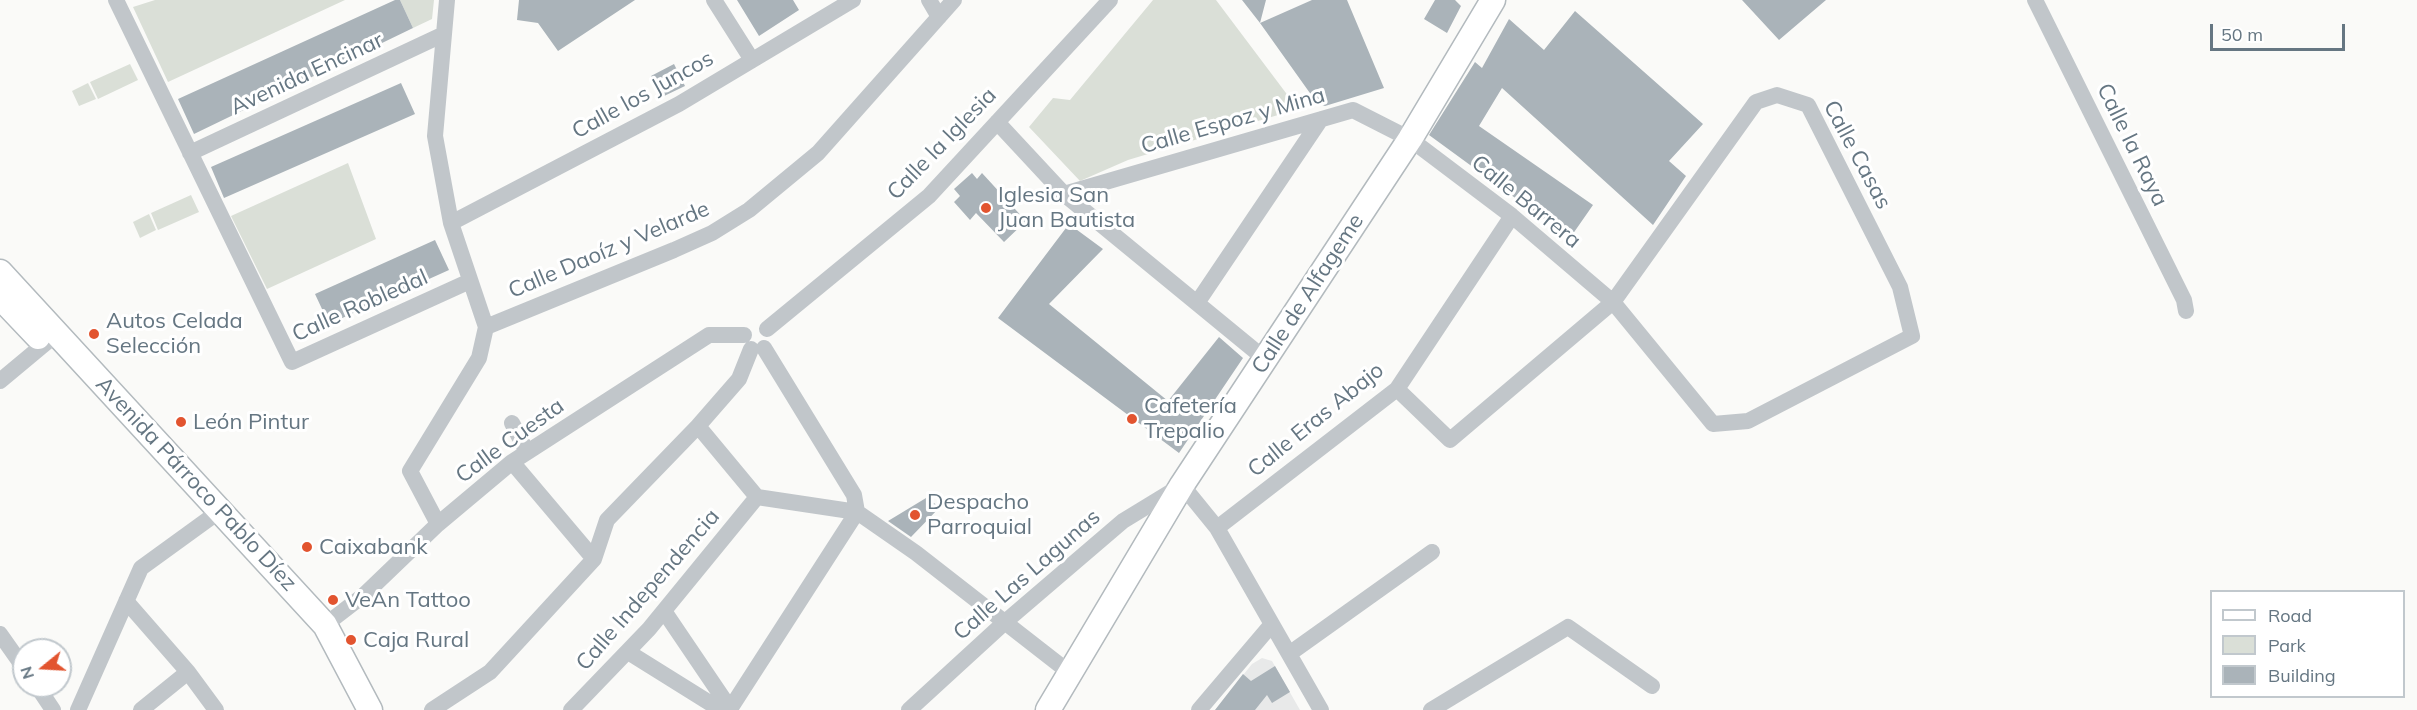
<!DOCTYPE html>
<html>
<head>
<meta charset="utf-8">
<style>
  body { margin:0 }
  #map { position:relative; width:2417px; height:710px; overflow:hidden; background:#fafaf8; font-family:Mulish,sans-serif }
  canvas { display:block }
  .legend { position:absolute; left:2210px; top:590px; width:195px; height:108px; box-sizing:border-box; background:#fff; border:2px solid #c1c8cd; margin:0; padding:8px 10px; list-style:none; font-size:18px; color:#657682 }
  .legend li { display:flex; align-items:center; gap:12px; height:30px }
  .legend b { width:30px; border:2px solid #c1c8cd }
  .north { position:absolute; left:12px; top:638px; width:60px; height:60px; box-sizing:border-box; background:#fff; border:2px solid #c1c8cd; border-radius:50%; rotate:252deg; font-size:16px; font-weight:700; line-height:24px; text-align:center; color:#657682 }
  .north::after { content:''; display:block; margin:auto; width:21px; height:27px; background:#e2542f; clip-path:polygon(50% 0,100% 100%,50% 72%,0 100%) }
  .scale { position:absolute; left:2210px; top:24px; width:135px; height:27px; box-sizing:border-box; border:3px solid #657682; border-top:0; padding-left:8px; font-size:18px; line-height:21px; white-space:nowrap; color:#657682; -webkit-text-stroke:4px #fff; paint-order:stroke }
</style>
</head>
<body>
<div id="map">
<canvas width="2417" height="710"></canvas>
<ul class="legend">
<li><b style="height:8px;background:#fff"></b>Road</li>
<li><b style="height:16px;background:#dadfd7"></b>Park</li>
<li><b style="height:16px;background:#aab3b9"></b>Building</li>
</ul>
<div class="north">N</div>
<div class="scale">50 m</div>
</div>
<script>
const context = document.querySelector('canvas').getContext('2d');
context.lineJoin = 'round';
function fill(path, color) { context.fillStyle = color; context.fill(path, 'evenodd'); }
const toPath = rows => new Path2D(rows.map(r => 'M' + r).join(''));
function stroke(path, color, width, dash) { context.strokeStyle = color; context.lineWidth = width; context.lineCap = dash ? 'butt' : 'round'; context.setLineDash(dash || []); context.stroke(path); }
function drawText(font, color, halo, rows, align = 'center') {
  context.font = font + ' Mulish,sans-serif'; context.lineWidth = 6; context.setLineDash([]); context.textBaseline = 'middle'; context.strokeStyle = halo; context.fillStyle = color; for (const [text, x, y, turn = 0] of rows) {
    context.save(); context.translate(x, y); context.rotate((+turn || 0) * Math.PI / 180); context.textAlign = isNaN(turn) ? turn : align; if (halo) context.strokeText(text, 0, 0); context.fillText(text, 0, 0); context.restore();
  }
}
fill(toPath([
  [1262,658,1272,661,1300,710,1215,710,1252,664]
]), '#e8e9e9');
fill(toPath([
  [155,0,345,0,168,82,133,7],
  [400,0,434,0,432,19,413,28],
  [1153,0,1216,0,1298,109,1128,160,1080,181,1029,127,1053,98,1070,100],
  [130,64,138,80,98,99,90,82],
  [88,83,96,99,79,106,72,91],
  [348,163,376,239,267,289,231,216],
  [191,195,199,212,158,230,151,213],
  [149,214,156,230,140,238,133,222]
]), '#dadfd7');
fill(toPath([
  [395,0,400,0,413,28,194,134,178,99],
  [519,0,635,0,558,51,538,23,517,20],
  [737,0,793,0,799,10,759,36],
  [1242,0,1266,0,1260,23],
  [1312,0,1347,0,1384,88,1325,106,1317,103,1260,23],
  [1435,0,1455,0,1461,6,1447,33,1424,19],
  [1742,0,1826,0,1779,40],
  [1575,11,1703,124,1669,161,1686,176,1653,225,1502,88,1479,126,1593,205,1570,238,1429,135,1475,62,1482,68,1509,19,1544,50],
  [674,64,685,86,662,97,651,76],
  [401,83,415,114,224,198,211,167],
  [972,173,977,179,982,173,1026,221,1004,242,976,213,970,220,954,202,960,196,954,189],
  [1069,224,1103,249,1049,304,1168,401,1219,337,1243,358,1179,453,998,318],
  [435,240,449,270,329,324,315,294],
  [926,498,940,507,911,537,888,521],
  [1275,666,1290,692,1272,703,1267,695,1255,710,1215,710,1243,674,1251,681]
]), '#aab3b9');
const secondary = toPath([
  [0,272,325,625,370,710],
  [0,297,38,337],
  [1048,710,1182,485,1410,139,1493,0]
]);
stroke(secondary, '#b3babe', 27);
stroke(toPath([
  [116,0,292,362,470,281],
  [447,0,435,136,451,223,486,327],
  [714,0,752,60],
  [929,0,939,17],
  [2035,0,2184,300,2186,311],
  [997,122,1064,194,1265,359],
  [190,153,442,35],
  [1064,194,1353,110,1410,139,1512,216,1613,302,1713,424,1748,421,1912,336,1900,287,1808,105,1777,95,1756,102,1613,302,1450,440,1397,389],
  [451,223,679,104,853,0],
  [1197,303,1321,119],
  [767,329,929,196,1110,0],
  [764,348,854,495,857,512,916,553,1070,673],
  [0,381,54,336],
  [512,423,527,452],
  [698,426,757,497,857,512,730,709],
  [512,462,594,559],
  [438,524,410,471,479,358,486,327,674,250,712,233,749,210,818,153,954,0],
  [1217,528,1397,389,1512,216],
  [126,601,188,672,216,710],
  [664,611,731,710],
  [325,625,364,595,438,524,512,462,709,335,744,335],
  [0,634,24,668],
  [628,652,713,705,730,709],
  [1289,654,1432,552],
  [37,686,53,710],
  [78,710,141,568,221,510],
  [141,710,188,672],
  [432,710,490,672,594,559,607,520,698,426,739,379,751,349],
  [571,710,649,629,757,497],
  [909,710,1005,622,1123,521,1182,485,1217,528,1321,710],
  [1199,710,1272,624],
  [1431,710,1568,627,1652,686]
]), '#c1c6ca', 16);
stroke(secondary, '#fff', 24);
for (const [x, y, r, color] of [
  [986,208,6,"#e2542f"],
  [94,334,6,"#e2542f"],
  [1132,419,6,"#e2542f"],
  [181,422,6,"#e2542f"],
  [915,515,6,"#e2542f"],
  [307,547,6,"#e2542f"],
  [333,600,6,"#e2542f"],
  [351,640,6,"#e2542f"]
]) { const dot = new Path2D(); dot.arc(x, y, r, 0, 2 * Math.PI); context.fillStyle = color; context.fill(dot); stroke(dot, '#fff', 2); }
drawText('22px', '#657682', '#fff', [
  ["Avenida Encinar",307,74,-25],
  ["Calle los Juncos",643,95,-29],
  ["Calle Espoz y Mina",1233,121,-16],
  ["Calle la Iglesia",942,144,-46],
  ["Calle la Raya",2132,145,64],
  ["Calle Casas",1857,155,62],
  ["Calle Barrera",1526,202,39],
  ["Calle Daoíz y Velarde",609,250,-23],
  ["Calle de Alfageme",1308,294,-57],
  ["Calle Robledal",360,306,-24],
  ["Calle Eras Abajo",1316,420,-39],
  ["Calle Cuesta",510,441,-36],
  ["Avenida Párroco Pablo Díez",196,484,47],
  ["Calle Las Lagunas",1027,575,-41],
  ["Calle Independencia",648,590,-49]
]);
drawText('22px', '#657682', '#fff', [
  ["Iglesia San",998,195],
  ["Juan Bautista",998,220],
  ["Autos Celada",106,321],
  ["Selección",106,346],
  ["Cafetería",1144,406],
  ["Trepalio",1144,431],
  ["León Pintur",193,422],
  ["Despacho",927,502],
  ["Parroquial",927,527],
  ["Caixabank",319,547],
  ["VeAn Tattoo",345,600],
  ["Caja Rural",363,640]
], 'left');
</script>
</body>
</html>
